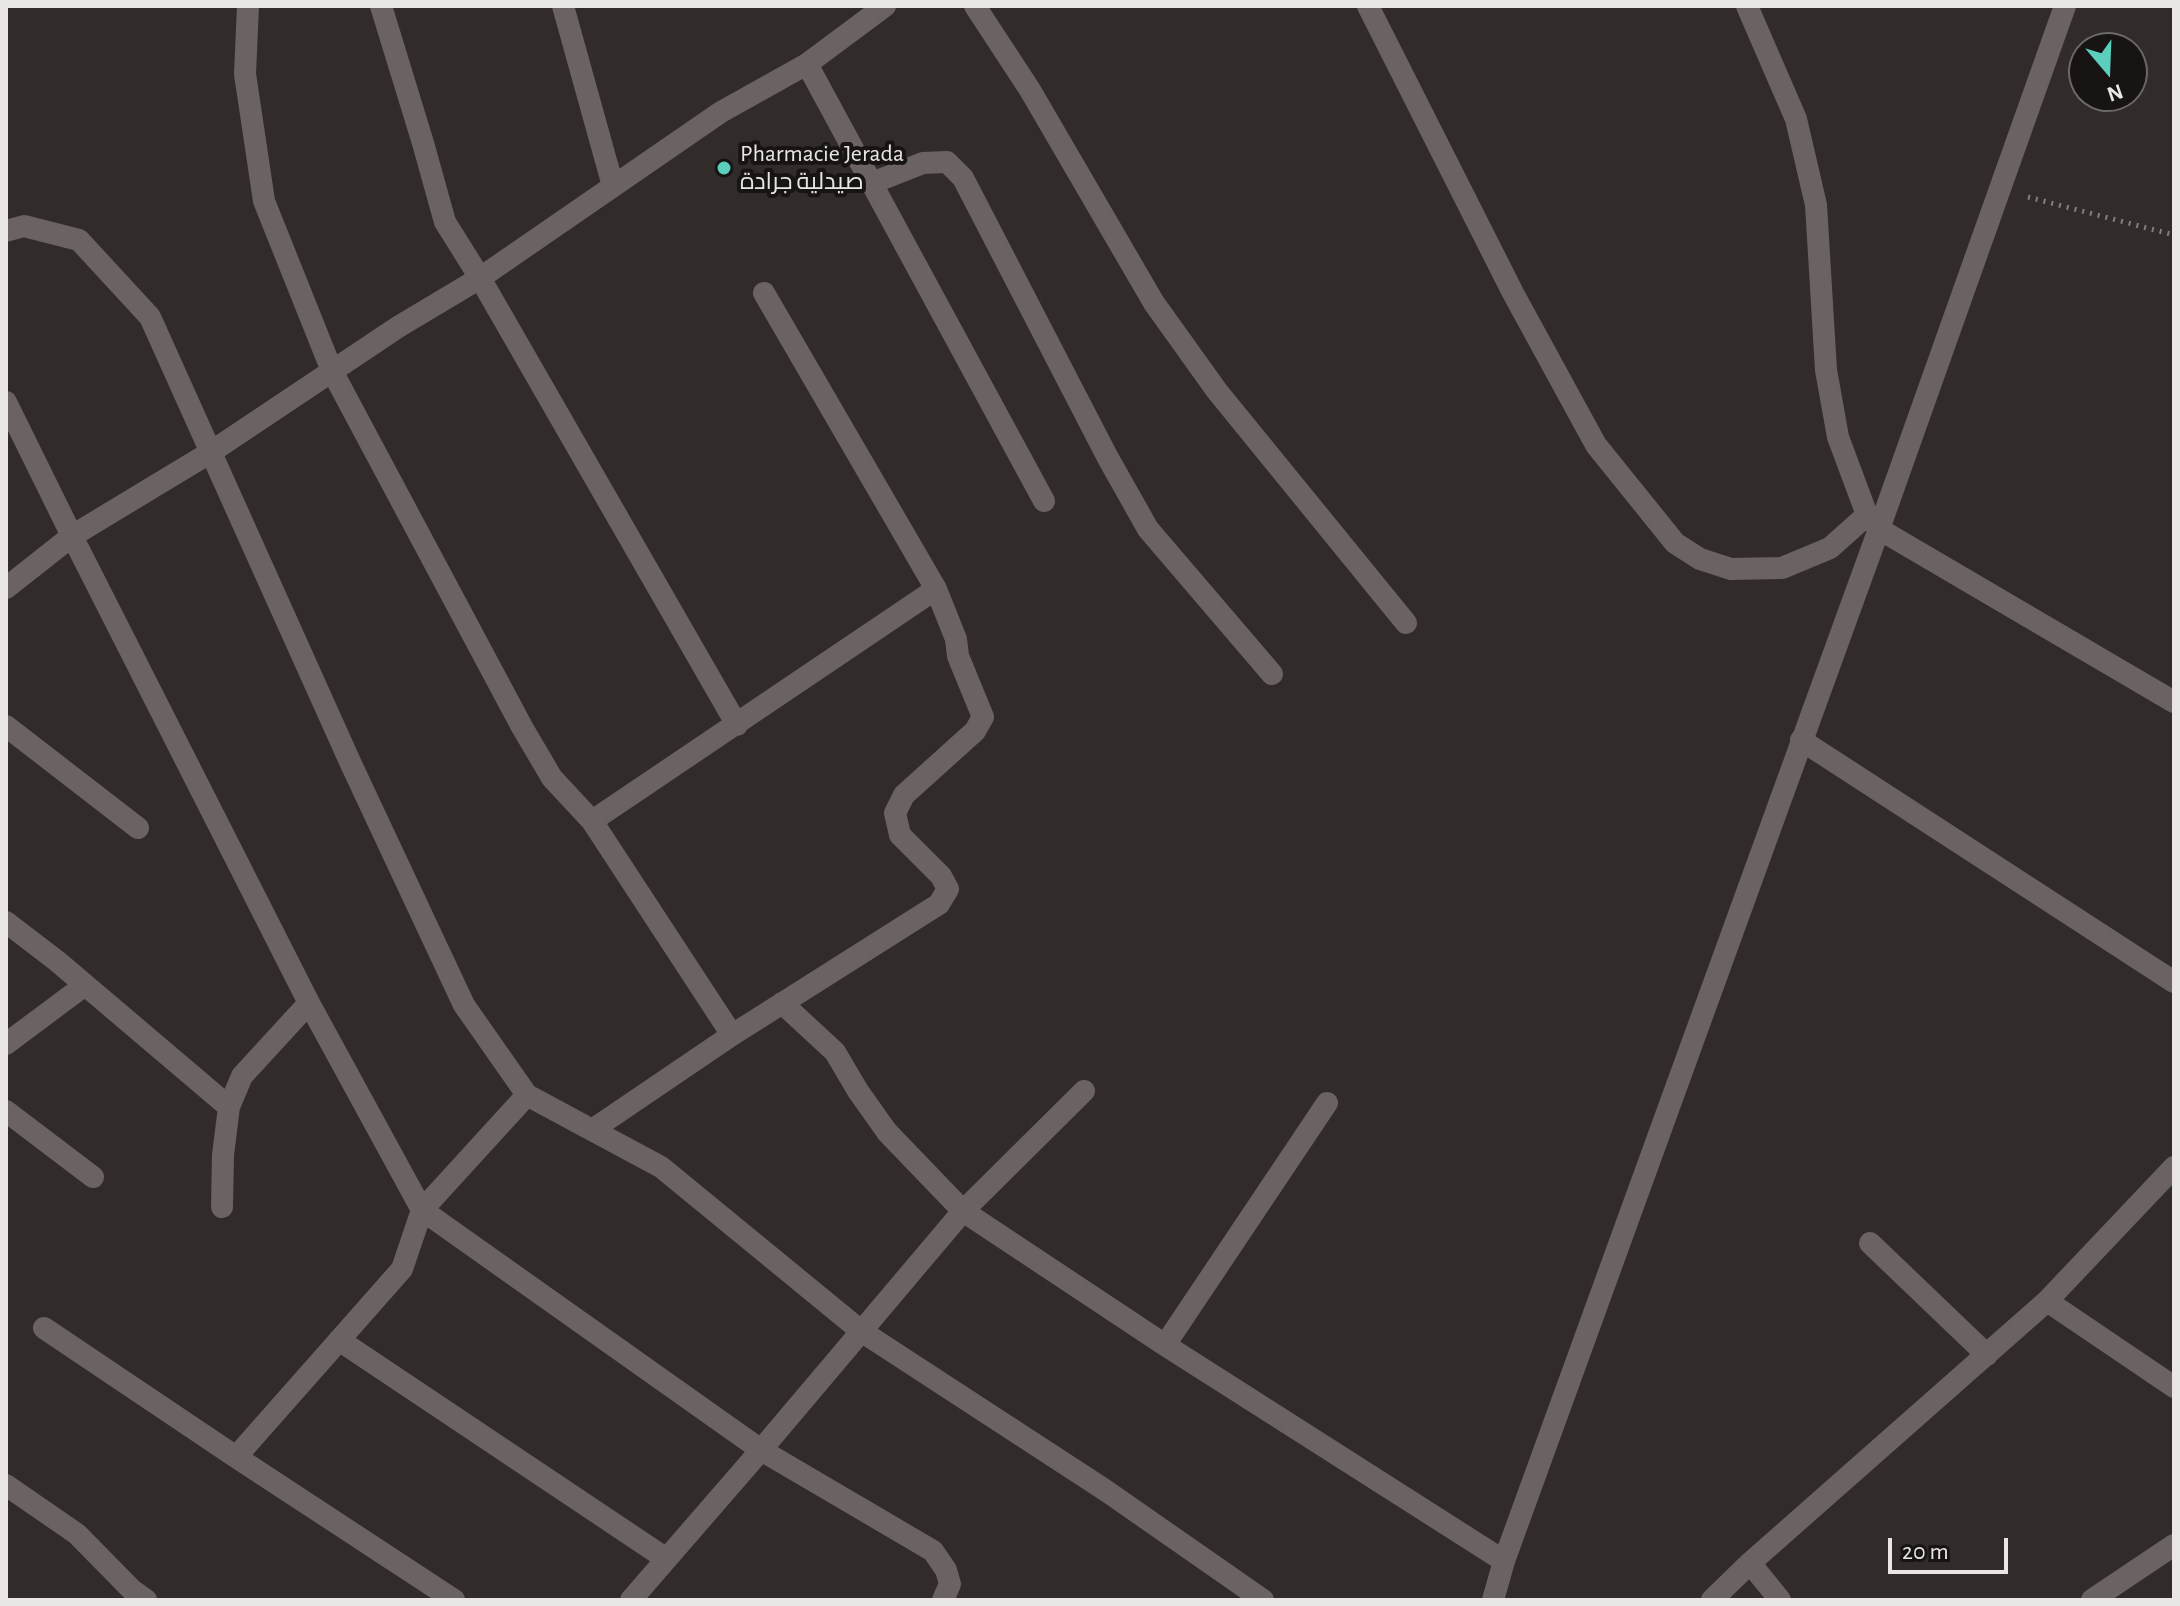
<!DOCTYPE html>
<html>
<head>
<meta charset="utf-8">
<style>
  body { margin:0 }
  #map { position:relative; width:2180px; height:1606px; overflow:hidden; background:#312b29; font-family:"Alegreya Sans",sans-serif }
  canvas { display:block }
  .frame { position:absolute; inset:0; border:8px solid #eae6e5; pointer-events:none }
  .north { position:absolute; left:2068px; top:32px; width:80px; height:80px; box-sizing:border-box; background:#171413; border:2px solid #6b6867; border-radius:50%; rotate:161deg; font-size:22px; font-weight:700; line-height:32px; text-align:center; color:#eae6e5 }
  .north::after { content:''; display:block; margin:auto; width:28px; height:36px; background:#5bcebc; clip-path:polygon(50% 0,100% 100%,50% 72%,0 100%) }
  .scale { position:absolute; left:1888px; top:1538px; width:120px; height:36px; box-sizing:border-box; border:4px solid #eae6e5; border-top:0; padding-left:10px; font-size:24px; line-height:28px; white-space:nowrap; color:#eae6e5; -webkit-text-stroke:6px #171413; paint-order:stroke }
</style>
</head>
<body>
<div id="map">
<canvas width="2180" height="1606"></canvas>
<div class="frame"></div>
<div class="north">N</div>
<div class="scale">20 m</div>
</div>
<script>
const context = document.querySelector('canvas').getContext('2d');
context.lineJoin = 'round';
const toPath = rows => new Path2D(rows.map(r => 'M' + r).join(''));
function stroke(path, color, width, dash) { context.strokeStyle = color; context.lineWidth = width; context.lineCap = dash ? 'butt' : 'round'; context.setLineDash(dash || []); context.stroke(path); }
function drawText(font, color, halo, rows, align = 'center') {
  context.font = font + ' "Alegreya Sans",Cairo,sans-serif'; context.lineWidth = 8; context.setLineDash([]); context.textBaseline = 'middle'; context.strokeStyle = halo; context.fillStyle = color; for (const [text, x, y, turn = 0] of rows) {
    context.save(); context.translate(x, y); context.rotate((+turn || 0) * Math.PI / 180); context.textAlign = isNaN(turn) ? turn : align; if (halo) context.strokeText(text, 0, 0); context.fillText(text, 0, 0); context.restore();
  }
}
stroke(toPath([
  [2028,197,2174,235]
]), '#847f7e', 5, [2, 6]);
stroke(toPath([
  [248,6,245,74,264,201,332,371,522,727,552,778,592,821,732,1035],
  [381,6,423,143,445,222,480,278,737,725],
  [563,6,613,186],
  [975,6,1030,90,1154,303,1217,391,1406,623],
  [1368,6,1513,293,1596,445,1675,543,1700,559,1731,569,1782,568,1830,548,1867,515],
  [1747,6,1796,119,1816,205,1826,370,1838,437,1867,515,1879,529,2174,702],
  [807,64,1044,501],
  [872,183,923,163,947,162,963,178,1108,458,1148,529,1272,674],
  [6,231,24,226,79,240,150,317,351,764,464,1005,527,1095,592,1130,732,1035,939,904,948,889,941,876,900,835,895,813,904,795,975,731,983,717,958,656,956,639,936,589,764,293],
  [6,402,72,536,309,1003,422,1210,761,1450,933,1551,946,1570,950,1584,943,1600],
  [6,588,72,536,211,452,398,327,480,278,721,112,807,64,885,6],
  [6,726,138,828],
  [1801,740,2174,982],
  [592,821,936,589],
  [6,922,57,961,229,1107],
  [782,1003,835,1052,858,1091,887,1132,963,1211,1165,1345,1504,1561],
  [6,1044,85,985],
  [6,1111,93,1177],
  [592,1130,661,1167,861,1331,1105,1490,1263,1600],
  [222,1207,223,1155,229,1107,242,1076,309,1003],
  [1870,1243,1987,1355],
  [2047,1301,2174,1387],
  [44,1328,236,1457,454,1600],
  [339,1340,665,1558],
  [1165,1345,1327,1103],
  [236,1457,402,1269,422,1210,527,1095],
  [6,1485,77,1534,132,1590,146,1600],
  [1750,1563,1780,1600],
  [631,1600,761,1450,963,1211,1084,1091],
  [1493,1600,1504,1561,1879,529,2065,6],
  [1712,1600,1750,1563,2047,1301,2174,1167],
  [2092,1600,2174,1545]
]), '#6a6361', 22);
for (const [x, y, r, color] of [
  [724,168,8,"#5bcebc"]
]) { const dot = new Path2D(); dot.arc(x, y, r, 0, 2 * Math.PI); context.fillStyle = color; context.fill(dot); stroke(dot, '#171413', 3); }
drawText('24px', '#eae6e5', '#171413', [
  ["Pharmacie Jerada",740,154],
  ["صيدلية جرادة",740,182]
], 'left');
</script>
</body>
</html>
